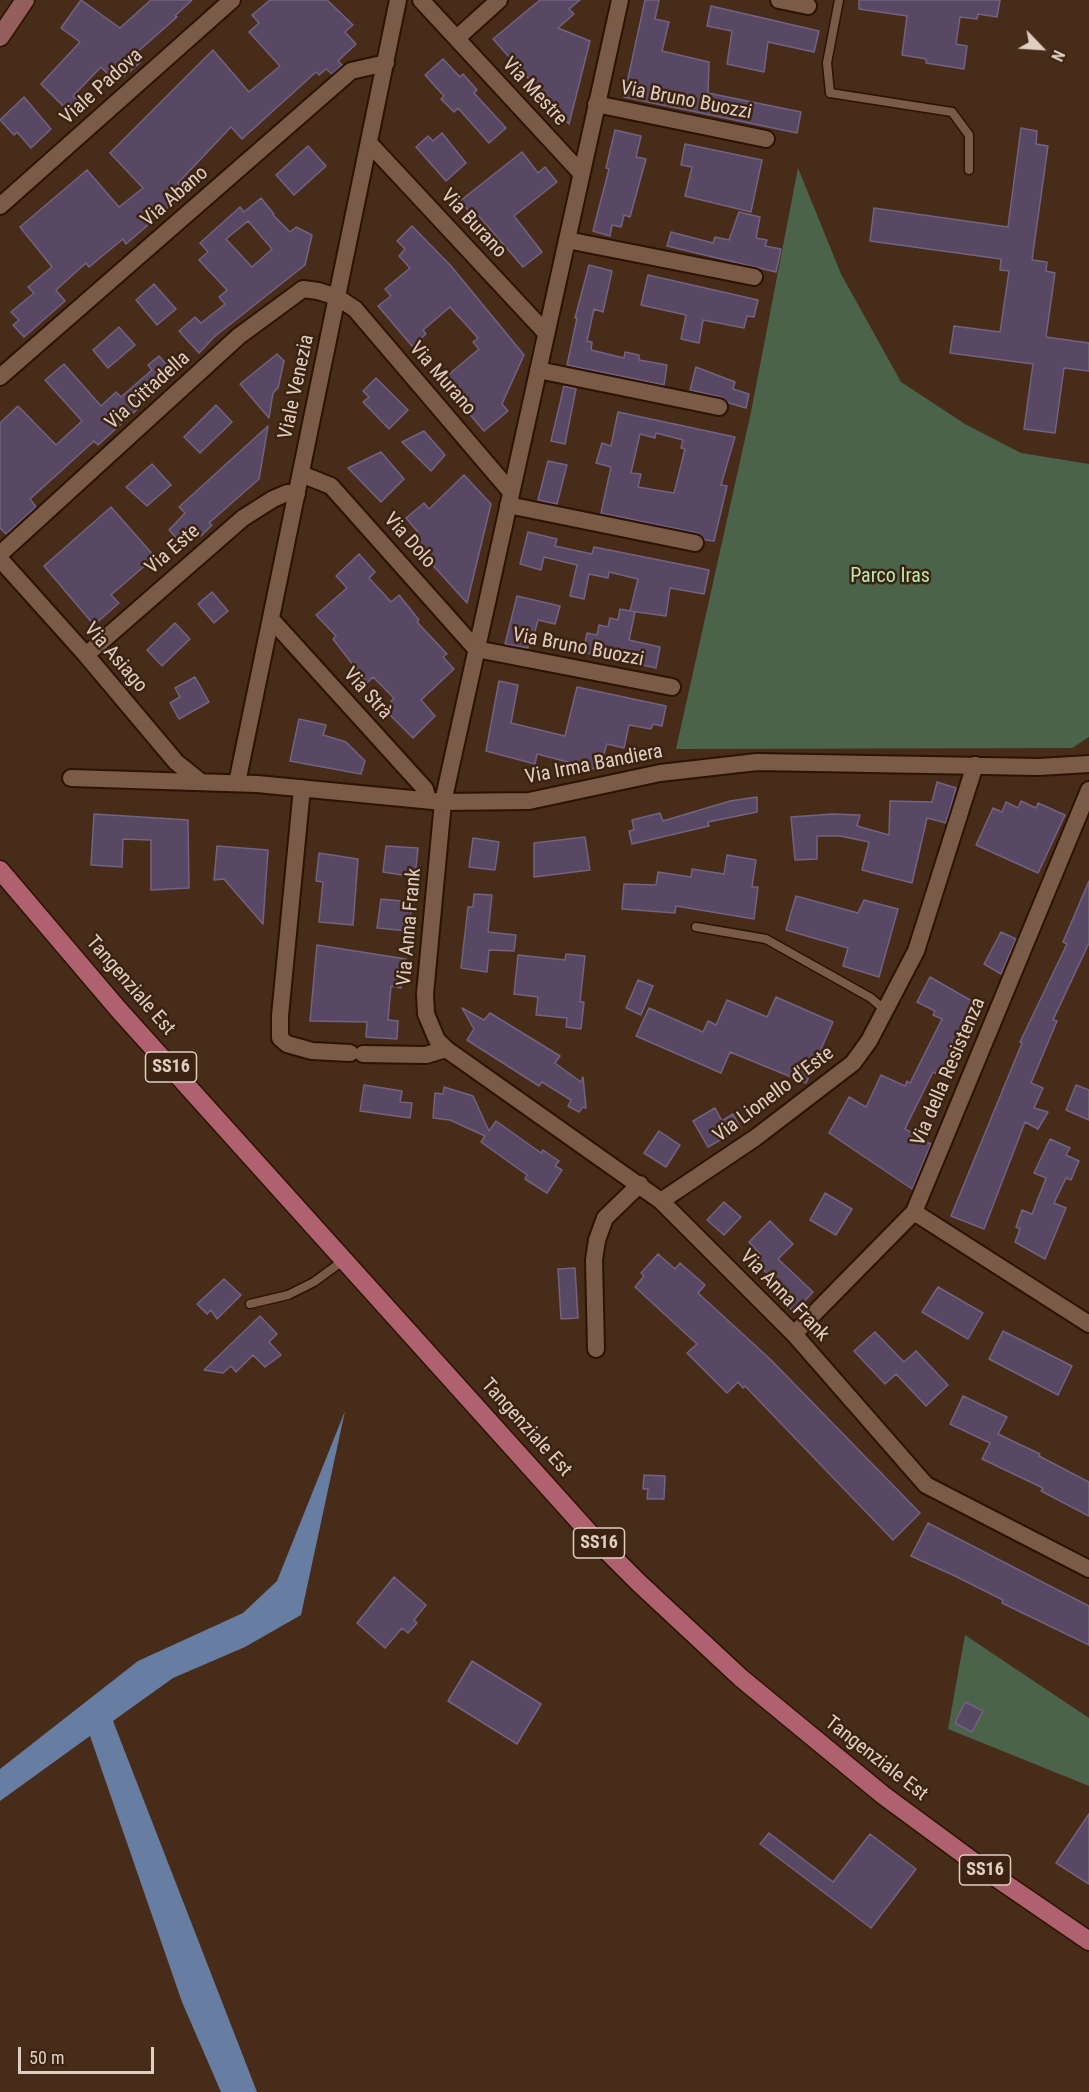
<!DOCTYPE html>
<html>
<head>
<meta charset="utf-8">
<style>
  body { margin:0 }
  #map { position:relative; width:1089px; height:2092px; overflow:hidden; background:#472c1a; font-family:"Roboto Condensed",sans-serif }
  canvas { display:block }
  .north { position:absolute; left:1011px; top:18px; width:60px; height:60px; -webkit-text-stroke:4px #3c2210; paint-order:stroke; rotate:115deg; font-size:16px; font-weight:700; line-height:24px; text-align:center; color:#e0cec3 }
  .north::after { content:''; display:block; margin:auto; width:21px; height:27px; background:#e0cec3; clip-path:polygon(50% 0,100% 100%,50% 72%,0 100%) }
  .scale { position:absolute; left:18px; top:2047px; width:136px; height:27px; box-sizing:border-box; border:3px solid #e0cec3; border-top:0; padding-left:8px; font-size:18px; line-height:21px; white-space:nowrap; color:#e0cec3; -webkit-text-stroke:4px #3c2210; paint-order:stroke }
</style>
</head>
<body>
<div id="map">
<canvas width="1089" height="2092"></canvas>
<div class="north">N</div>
<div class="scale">50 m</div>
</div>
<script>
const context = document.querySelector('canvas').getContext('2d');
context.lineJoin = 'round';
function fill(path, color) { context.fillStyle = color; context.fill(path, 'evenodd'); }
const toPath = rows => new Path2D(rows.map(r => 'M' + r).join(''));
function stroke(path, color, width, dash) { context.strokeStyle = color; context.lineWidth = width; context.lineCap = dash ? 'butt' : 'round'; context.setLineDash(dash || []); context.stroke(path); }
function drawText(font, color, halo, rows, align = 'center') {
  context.font = font + ' "Roboto Condensed",sans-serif'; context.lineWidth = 5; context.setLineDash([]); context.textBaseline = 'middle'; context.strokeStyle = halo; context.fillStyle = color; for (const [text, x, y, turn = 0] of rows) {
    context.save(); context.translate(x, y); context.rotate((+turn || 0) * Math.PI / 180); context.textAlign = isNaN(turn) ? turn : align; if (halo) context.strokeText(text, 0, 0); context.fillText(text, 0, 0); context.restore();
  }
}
fill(toPath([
  [798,168,841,274,901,382,965,424,1021,453,1089,464,1089,737,1072,748,676,749,751,412],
  [965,1635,1089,1718,1089,1786,948,1729]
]), '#4c634b');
fill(toPath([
  [345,1411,301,1615,245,1647,173,1678,113,1721,257,2092,221,2092,182,2002,90,1736,0,1801,0,1769,138,1661,243,1613,277,1581]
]), '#677da1');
const building = toPath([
  [81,0,120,28,151,0,192,0,175,16,177,17,135,54,141,62,116,83,101,67,73,96,80,102,69,112,41,84,80,42,61,28,81,0],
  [270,0,327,0,353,25,345,32,356,44,338,61,342,65,332,74,326,69,319,75,316,72,242,139,231,127,178,183,186,192,126,244,123,239,89,267,86,263,56,290,65,301,24,337,13,325,19,320,11,312,34,293,28,287,52,267,20,227,87,170,119,207,143,188,110,153,213,50,249,92,280,66,249,32,259,23,252,15,270,0],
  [540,0,580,0,569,9,574,14,558,28,590,41,569,124,493,39,540,0],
  [645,0,659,0,655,19,669,22,662,51,709,62,708,93,801,112,797,133,624,97,645,0],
  [859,0,1000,0,997,17,978,14,977,19,960,17,956,44,967,46,964,69,926,63,926,59,902,55,907,16,859,9,859,0],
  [711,6,819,31,814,52,768,42,764,72,727,64,732,31,707,26,711,6],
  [443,59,460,77,463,74,477,90,474,93,506,128,489,143,458,108,454,112,441,99,444,96,425,75,443,59],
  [24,97,51,129,31,148,17,132,14,135,0,120,24,97],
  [1021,128,1037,131,1036,144,1048,146,1032,260,1047,262,1046,271,1055,273,1046,337,1089,343,1089,371,1064,368,1055,433,1024,429,1033,364,950,353,954,326,1000,332,1009,271,1000,270,1001,259,870,241,874,208,1008,227,1021,128],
  [615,130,641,136,636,157,646,159,630,217,624,215,621,227,612,225,610,236,593,231,609,169,606,168,615,130],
  [442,133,466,163,446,181,416,147,428,136,433,141,442,133],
  [685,144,762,160,751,212,685,196,692,167,681,165,685,144],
  [308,146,326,166,294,195,276,175,308,146],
  [522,152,538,173,545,167,557,182,514,216,542,252,523,267,477,214,474,217,460,201,522,152],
  [261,198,274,214,273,215,290,232,296,227,312,235,305,265,214,337,199,353,179,331,195,317,201,323,225,304,219,297,227,290,199,260,208,252,200,243,240,207,244,212,261,198],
  [248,221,272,249,252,267,226,239,248,221],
  [739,212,760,217,756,238,767,240,765,246,781,249,776,272,667,246,671,232,713,243,715,237,729,240,739,212],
  [412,226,451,266,524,355,502,404,508,411,484,431,441,381,479,349,473,342,478,338,450,307,423,330,426,334,412,346,378,306,391,296,385,289,410,268,399,256,405,249,397,241,412,226],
  [589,265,612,271,603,312,594,309,587,341,592,342,591,350,624,358,625,352,639,355,639,360,667,365,664,385,567,365,577,318,575,318,589,265],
  [648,275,758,300,754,317,747,316,744,328,703,320,699,343,681,339,686,315,641,305,648,275],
  [154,284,176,309,157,325,136,300,154,284],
  [119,327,135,345,108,368,93,350,119,327],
  [277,354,284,361,278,388,273,393,269,418,240,384,277,354],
  [159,356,172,371,160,381,164,385,98,445,94,441,30,499,36,507,6,534,0,528,0,423,18,406,56,445,82,421,45,380,64,364,101,406,116,392,121,397,152,370,148,365,159,356],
  [696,367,735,382,733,389,749,394,746,408,729,403,721,397,690,390,696,367],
  [376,378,408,410,389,429,363,402,369,397,363,391,376,378],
  [564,386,576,389,565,444,551,441,564,386],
  [216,405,232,422,200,453,184,437,216,405],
  [618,412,735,437,721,485,727,486,714,541,705,540,697,533,601,513,611,467,596,463,602,443,611,446,618,412],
  [656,433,683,440,681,448,685,449,674,493,638,487,641,474,631,473,640,434,655,438,656,433],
  [268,426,259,479,209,523,212,525,201,536,195,529,181,543,169,530,185,513,179,507,268,426],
  [424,431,445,455,431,471,402,442,424,431],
  [381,452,404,479,381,502,348,468,381,452],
  [548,461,567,465,557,504,538,500,548,461],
  [152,464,171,485,147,506,126,487,152,464],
  [464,475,491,504,467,603,429,561,431,559,412,535,417,531,406,518,424,503,429,509,464,475],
  [111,507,155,557,111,595,119,603,94,625,44,566,111,507],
  [528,532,557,539,555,546,592,554,594,547,709,570,704,594,670,588,666,616,630,611,638,579,609,572,608,578,589,574,584,599,570,596,577,565,544,557,541,570,520,564,528,532],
  [359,554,375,572,369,578,391,602,399,595,419,620,417,622,447,654,443,657,454,669,421,700,435,716,413,738,384,709,394,698,373,677,367,683,333,639,336,636,316,615,347,588,336,576,359,554],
  [212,592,228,611,214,623,198,604,212,592],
  [517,596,560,606,555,624,538,620,532,642,529,642,528,648,505,644,517,596],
  [620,609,635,612,629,640,660,647,656,668,583,652,587,633,597,635,599,625,608,627,610,618,618,620,620,609],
  [175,623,190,639,162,666,147,650,175,623],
  [195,677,209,702,179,719,170,703,180,697,175,688,195,677],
  [499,681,518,685,511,723,565,736,577,687,666,706,662,726,653,724,651,729,629,725,624,748,607,744,599,770,537,754,535,764,486,751,499,681],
  [299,719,326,725,323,735,346,742,365,761,361,774,290,761,299,719],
  [937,782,956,788,946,823,927,818,912,883,862,870,869,842,840,836,817,836,817,859,795,860,791,817,833,814,860,815,857,826,889,835,890,801,932,802,937,782],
  [757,797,757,812,708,822,709,826,632,844,629,831,634,830,632,820,660,813,663,821,730,801,757,797],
  [1021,801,1036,808,1038,803,1065,815,1038,873,976,845,993,808,1002,812,1006,802,1018,808,1021,801],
  [94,814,188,820,189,888,151,890,151,840,123,839,122,867,91,865,94,814],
  [585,837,590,870,534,877,534,843,585,837],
  [473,838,499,842,495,870,469,867,473,838],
  [217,846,268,850,263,924,224,879,214,880,217,846],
  [386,846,418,848,415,877,383,872,386,846],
  [319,853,358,859,353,925,319,922,323,882,316,881,319,853],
  [727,855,756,860,752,887,758,887,754,919,676,906,675,913,622,909,624,884,656,885,658,872,691,877,692,869,724,874,727,855],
  [1089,881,1089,943,1053,1020,1057,1021,1031,1083,1043,1088,1034,1108,1048,1112,1038,1129,1025,1122,984,1229,951,1216,1022,1043,1020,1042,1067,944,1063,942,1089,881],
  [474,894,492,895,488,932,516,935,514,951,489,950,487,972,461,968,468,907,473,907,474,894],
  [796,896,858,913,864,900,898,909,879,977,843,966,848,948,786,930,796,896],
  [381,899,412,902,409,931,377,928,381,899],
  [1001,932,1016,939,1001,974,984,964,1001,932],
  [317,945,406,959,401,988,391,986,388,1020,398,1021,397,1039,366,1037,367,1022,310,1021,317,945],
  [566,954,585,956,580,1002,584,1002,581,1029,566,1027,567,1018,536,1015,538,997,514,994,518,955,565,960,566,954],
  [930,977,977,1004,956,1046,964,1050,949,1080,933,1072,905,1129,931,1144,912,1189,829,1133,849,1097,866,1107,881,1075,905,1086,907,1081,910,1083,942,1019,933,1015,935,1011,917,1002,930,977],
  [638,980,653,986,641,1015,626,1008,638,980],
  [776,997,833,1022,806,1083,730,1052,721,1073,636,1036,649,1008,703,1032,708,1021,716,1025,727,1000,767,1017,776,997],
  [462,1008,484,1020,490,1013,560,1056,555,1063,581,1082,583,1077,586,1108,583,1107,579,1112,568,1106,571,1100,542,1082,539,1086,467,1040,474,1029,462,1008],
  [364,1085,402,1091,400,1102,412,1103,410,1118,360,1111,364,1085],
  [1076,1085,1089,1090,1089,1120,1066,1110,1076,1085],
  [444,1087,473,1096,489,1131,496,1121,541,1153,543,1150,559,1161,555,1166,562,1170,547,1193,525,1179,527,1175,481,1142,485,1136,450,1120,433,1118,435,1093,443,1094,444,1087],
  [715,1108,722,1121,733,1114,741,1128,708,1147,693,1121,715,1108],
  [659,1131,680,1145,666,1167,644,1153,659,1131],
  [1050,1139,1070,1148,1066,1155,1079,1161,1071,1180,1066,1178,1054,1203,1066,1208,1045,1259,1015,1242,1020,1229,1016,1227,1022,1210,1032,1214,1046,1178,1034,1173,1050,1139],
  [825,1193,852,1209,836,1235,810,1220,825,1193],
  [724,1202,741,1217,724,1235,707,1220,724,1202],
  [770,1221,793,1244,778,1259,813,1292,794,1312,777,1296,783,1290,754,1260,760,1254,749,1242,770,1221],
  [658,1254,675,1269,680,1263,705,1285,698,1293,771,1360,920,1513,893,1540,745,1386,743,1388,738,1382,727,1393,687,1353,697,1344,635,1287,644,1276,641,1273,658,1254],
  [575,1268,578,1318,561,1319,558,1269,575,1268],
  [224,1279,241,1295,217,1319,211,1310,207,1314,197,1304,224,1279],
  [938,1287,983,1313,968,1339,922,1312,938,1287],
  [260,1316,277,1334,269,1342,281,1355,265,1367,253,1355,236,1372,231,1366,223,1373,204,1370,260,1316],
  [1003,1331,1072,1366,1058,1395,989,1359,1003,1331],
  [875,1332,904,1362,916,1351,948,1385,926,1406,896,1374,885,1384,854,1351,875,1332],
  [963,1396,1007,1417,998,1434,1040,1454,1039,1456,1089,1482,1089,1516,1041,1491,1043,1488,982,1459,990,1443,950,1424,963,1396],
  [644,1475,665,1476,664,1499,647,1499,648,1489,643,1489,644,1475],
  [928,1523,1089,1606,1089,1645,1002,1603,1003,1600,955,1576,911,1556,928,1523],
  [394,1577,426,1605,414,1620,417,1623,408,1633,402,1628,385,1648,357,1623,394,1577],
  [472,1661,541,1704,517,1744,448,1701,472,1661],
  [965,1702,983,1711,972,1732,955,1723,965,1702],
  [1089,1814,1089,1884,1056,1863,1089,1814],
  [769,1833,833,1882,870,1834,916,1869,871,1928,760,1844,769,1833]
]);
fill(building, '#584864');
stroke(building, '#736280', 1.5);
const lane = toPath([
  [839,0,827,63,830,93,952,112,969,135,969,170],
  [696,927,766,939,871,998,886,1011],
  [250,1304,288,1295,314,1282,344,1260]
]);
const street = toPath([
  [421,0,581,173],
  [620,0,443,802,425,994,426,1014,437,1040,446,1049,661,1201,794,1334,926,1485,1089,1569],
  [779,0,808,6],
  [457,38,499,0],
  [596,104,766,139],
  [369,143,546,333],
  [0,206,232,0],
  [567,240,754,277],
  [538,370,719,407],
  [0,377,351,71,386,63],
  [301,474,331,486,476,649,672,687],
  [508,505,695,543],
  [0,554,239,336,303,289,318,291,337,297,355,309,511,492],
  [0,559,86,655,176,762,201,782],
  [271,619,425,789,428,800],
  [86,655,243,518,273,499,287,493,297,494],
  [71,778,257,784,443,802,529,801,660,773,757,762,1039,767,1089,764],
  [237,783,398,0],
  [302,788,280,1016,280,1038,287,1044,312,1051,350,1053],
  [363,1054,426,1055,446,1049],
  [661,1201,755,1138,853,1063,869,1041,916,951,975,765],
  [914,1212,1089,1324],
  [794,1334,914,1212,1089,790],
  [596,1349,594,1260,597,1240,605,1218,640,1184]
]);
const secondary = toPath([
  [0,37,25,0]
]);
const primary = toPath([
  [0,870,118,1009,594,1538,639,1583,741,1678,883,1795,978,1865,1089,1941]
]);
stroke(lane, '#2c1303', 11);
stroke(street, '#2c1303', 20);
stroke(secondary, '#2c1303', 21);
stroke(primary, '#2c1303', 21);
stroke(lane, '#7a5b48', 8);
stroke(street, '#7a5b48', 16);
stroke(secondary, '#945e5c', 18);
stroke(primary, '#af6170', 18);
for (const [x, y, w] of [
  [171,1067,51],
  [599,1543,51],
  [985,1870,51]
]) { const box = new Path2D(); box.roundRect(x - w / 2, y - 15, w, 30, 4.5); context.fillStyle = '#3c2210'; context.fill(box); stroke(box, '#e0cec3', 1.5); }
drawText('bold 18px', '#e0cec3', null, [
  ["SS16",171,1067],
  ["SS16",599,1543],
  ["SS16",985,1870]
]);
drawText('20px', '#e0cec3', '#3c2210', [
  ["Viale Padova",102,87,-42],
  ["Via Mestre",534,92,47],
  ["Via Bruno Buozzi",686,101,11],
  ["Via Abano",175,197,-41],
  ["Via Burano",473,224,47],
  ["Via Murano",442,379,49],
  ["Viale Venezia",297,387,-78],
  ["Via Cittadella",148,391,-42],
  ["Via Dolo",409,541,48],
  ["Via Este",173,550,-41],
  ["Via Bruno Buozzi",578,648,11],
  ["Via Asiago",115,658,49],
  ["Via Strà",367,694,48],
  ["Via Irma Bandiera",594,765,-11],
  ["Via Anna Frank",410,927,-85],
  ["Tangenziale Est",130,986,49],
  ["Via della Resistenza",949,1072,-67],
  ["Via Lionello d'Este",774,1095,-37],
  ["Via Anna Frank",784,1296,46],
  ["Tangenziale Est",526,1428,48],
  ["Tangenziale Est",876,1759,38]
]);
drawText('20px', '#b6ebb5', '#3c2210', [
  ["Parco Iras",890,577]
]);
</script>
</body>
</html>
